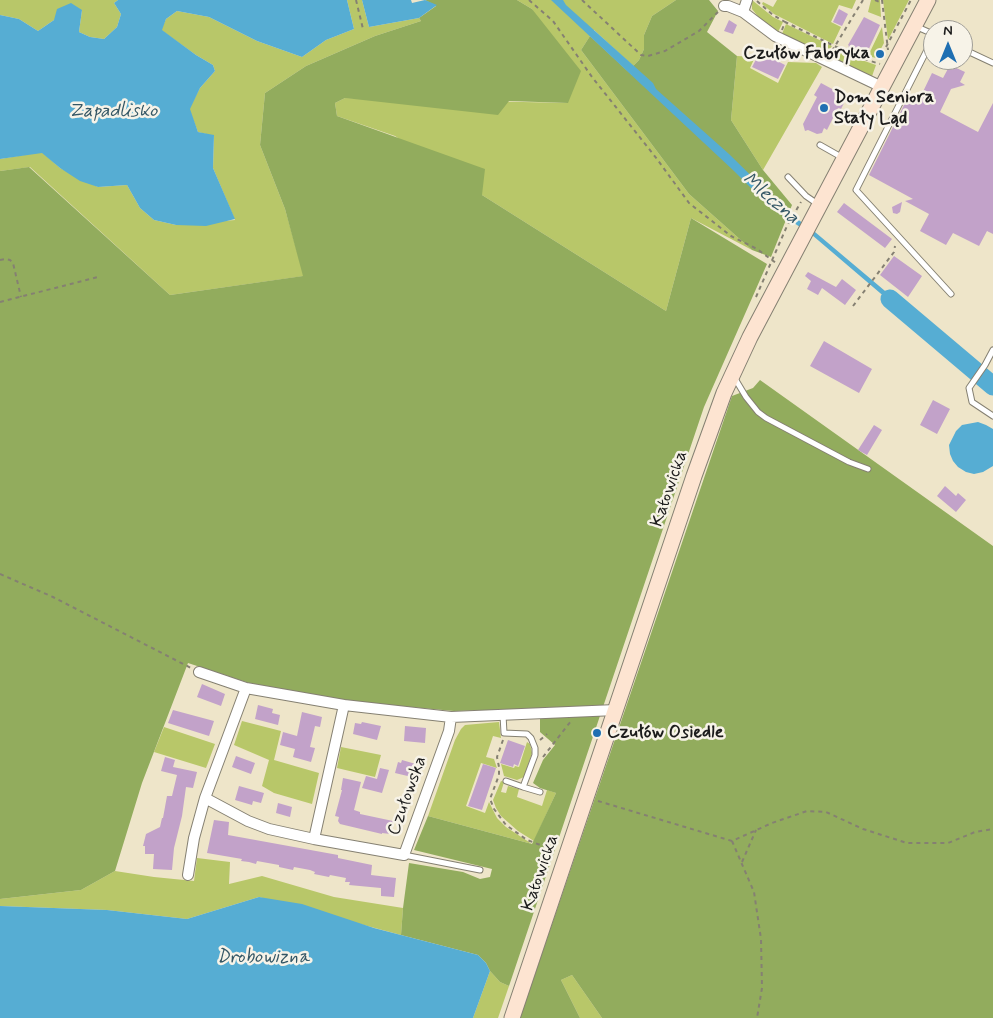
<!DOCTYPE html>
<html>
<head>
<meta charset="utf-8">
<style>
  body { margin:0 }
  #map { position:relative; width:993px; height:1018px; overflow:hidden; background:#eee5c9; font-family:Mynerve,sans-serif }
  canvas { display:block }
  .north { position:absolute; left:923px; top:20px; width:50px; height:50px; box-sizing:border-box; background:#f7f3e8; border:1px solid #9f9d96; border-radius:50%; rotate:0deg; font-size:14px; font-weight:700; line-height:20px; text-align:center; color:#1c1c1c }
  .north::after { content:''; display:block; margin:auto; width:18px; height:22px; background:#1f6fb2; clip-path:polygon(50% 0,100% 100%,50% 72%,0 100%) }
</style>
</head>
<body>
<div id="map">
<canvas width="993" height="1018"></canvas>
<div class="north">N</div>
</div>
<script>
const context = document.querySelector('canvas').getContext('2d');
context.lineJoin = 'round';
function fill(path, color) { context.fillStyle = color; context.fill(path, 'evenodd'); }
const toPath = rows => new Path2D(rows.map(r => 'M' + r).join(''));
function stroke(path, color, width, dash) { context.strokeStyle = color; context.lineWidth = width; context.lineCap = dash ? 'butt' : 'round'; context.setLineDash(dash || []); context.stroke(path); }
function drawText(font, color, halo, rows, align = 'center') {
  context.font = font + ' Mynerve,sans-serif'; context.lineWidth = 5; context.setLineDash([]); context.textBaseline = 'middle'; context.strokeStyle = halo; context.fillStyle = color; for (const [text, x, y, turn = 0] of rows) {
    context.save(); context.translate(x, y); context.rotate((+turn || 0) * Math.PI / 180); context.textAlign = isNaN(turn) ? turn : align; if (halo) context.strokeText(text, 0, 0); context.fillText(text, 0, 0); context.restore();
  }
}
fill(toPath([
  [0,0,118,0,114,3,121,14,117,27,104,39,90,37,79,32,82,10,54,20,38,31,19,19,0,15],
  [347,0,362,0,369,27,419,18,421,21,375,36,306,66,265,93,260,145,285,209,304,276,170,295,30,167,0,171,0,159,42,152,60,168,98,187,127,185,140,208,154,220,176,225,235,220,213,168,214,136,198,132,189,109,200,88,215,71,213,65,196,55,161,30,166,19,177,11,209,17,257,41,302,57,326,40,354,29],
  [517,0,676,0,652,16,644,35,644,49,639,60,633,66,594,30,581,50,689,194,752,250,691,218,666,311,482,195,395,136,337,116,335,103,345,98,567,103,532,9],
  [752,0,773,17,783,22,778,32,760,19,752,9],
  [777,0,856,0,852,9,839,5,831,22,841,27,833,44,774,14,762,4,763,2,773,7],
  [871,0,880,0,881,17,868,12],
  [883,0,909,0,888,40],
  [786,24,832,46,826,54,782,34],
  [882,27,884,43,876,58,868,56],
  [837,50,856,58,876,65,871,79,831,60],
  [737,56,755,57,750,68,778,83,788,62,816,63,822,67,763,170,731,120],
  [242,721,281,731,274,760,319,773,312,804,274,793,262,786,269,760,234,745],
  [499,722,501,738,493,736,486,757,494,759,497,768,481,763,466,806,485,813,489,802,497,818,506,827,532,844,428,816,455,740,461,729,465,725],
  [164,727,215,744,206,768,154,752],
  [527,742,530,744,532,753,524,777,517,780,504,776,501,764,514,768,515,766,519,767],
  [341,747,381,755,375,777,337,768],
  [501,781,504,782,501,792,506,793,508,786,519,789,517,797,542,806,547,790,556,793,534,841,518,831,501,816,496,808,493,800],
  [197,858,230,862,229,884,262,876,334,897,403,908,401,935,259,897,187,919,107,910,0,906,0,899,81,890,115,871,154,877,194,881],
  [490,971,500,982,509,986,498,1018,473,1018],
  [572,975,602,1018,580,1018,561,980]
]), '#b8c769');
fill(toPath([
  [425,0,517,0,532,9,581,71,568,103,509,101,498,115,345,98,335,103,337,116,485,169,482,195,666,311,691,218,767,264,704,407,509,986,500,982,490,971,486,963,478,955,401,935,403,908,409,863,463,872,480,879,490,877,492,869,414,850,428,816,532,844,556,793,540,788,533,783,543,760,555,745,540,732,540,709,454,711,344,701,249,683,188,663,142,783,115,871,81,890,0,899,0,171,29,167,170,295,303,276,285,209,260,145,265,93,306,66,375,36,421,21,419,18,436,6],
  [676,0,709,0,718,11,707,32,737,56,731,120,763,170,792,205,771,257,752,250,689,194,581,50,590,36,632,75,633,66,639,60,644,49,644,35,652,16],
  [760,380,993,546,993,1018,602,1018,572,975,561,980,580,1018,520,1018,732,396,753,388]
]), '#92ac5d');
fill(toPath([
  [118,0,347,0,354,29,326,40,302,57,257,41,209,17,177,11,166,19,162,30,196,55,213,65,215,71,200,88,190,109,198,132,214,135,213,168,235,219,206,226,176,225,154,220,140,208,127,185,98,187,80,181,60,168,42,153,0,159,0,15,19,19,38,31,54,20,57,9,71,3,82,10,79,32,90,37,104,39,117,27,121,14,114,3],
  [362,0,411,0,412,3,425,0,437,5,419,18,369,27],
  [551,0,563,0,566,5,653,83,656,89,729,154,789,213,815,232,910,312,907,316,812,235,770,207,734,171],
  [978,422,986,425,993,429,993,466,983,472,974,474,966,472,958,467,953,461,950,454,949,445,956,431,962,425],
  [259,897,302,904,374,928,478,955,486,963,490,971,473,1018,0,1018,0,906,107,910,187,919]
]), '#56add3');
stroke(toPath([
  [890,299,993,386]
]), '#56add3', 19);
fill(toPath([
  [839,9,848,14,842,26,833,22],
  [864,17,880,25,866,55,859,51,857,55,847,50,849,46,848,45],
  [729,20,737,25,733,34,724,31],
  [760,52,785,65,778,79,752,67],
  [950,65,965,72,960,82,965,85,951,89,940,112,978,132,993,103,993,234,987,231,979,246,953,233,946,245,920,231,929,214,905,201,913,199,869,175,909,95,919,100,932,73,943,78],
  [821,83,847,97,841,109,838,108,827,130,824,128,822,133,817,134,808,130,805,131,803,124,817,97,814,95],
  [902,202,900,212,897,214,893,213,892,207],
  [844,203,892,239,885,248,837,212],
  [894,256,922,276,908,297,880,275],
  [808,272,836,287,842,279,856,290,845,305,822,288,818,295,807,289,811,281,805,276],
  [824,341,872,369,859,393,810,366],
  [933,400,950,409,937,434,920,425],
  [874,425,882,430,867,455,858,450],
  [945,486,956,496,958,493,966,500,956,512,937,496],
  [202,684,225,694,221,706,197,697],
  [258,705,273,709,272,713,280,715,278,725,255,719],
  [173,710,214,721,209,736,168,723],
  [302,712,322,717,320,727,315,726,310,747,315,748,311,762,293,757,295,749,280,745,283,732,297,736],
  [362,722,381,726,377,740,353,734,355,723,361,724],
  [405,726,426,728,425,743,404,741],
  [508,740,525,746,518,766,514,764,513,767,500,763],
  [236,756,255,763,251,774,232,767],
  [165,757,175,760,173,767,197,772,193,788,186,787,182,816,174,848,172,870,153,869,154,854,145,854,145,846,143,846,146,834,160,827,162,818,163,818,167,796,172,796,177,775,161,771],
  [402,760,419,765,416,778,395,773,398,762,401,763],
  [483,764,496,768,482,810,468,806],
  [380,768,389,770,382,793,362,788,366,776,377,779],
  [343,778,361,782,354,810,360,812,360,814,393,821,390,834,382,833,382,834,340,824,338,821,339,817,335,816,342,790,341,790],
  [239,786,264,793,261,803,253,801,252,805,235,800],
  [278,803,292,807,290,817,276,813],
  [214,820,229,822,228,835,338,855,338,858,372,865,371,875,396,878,394,897,381,896,381,888,349,885,350,882,345,882,346,878,330,875,329,877,314,874,315,872,310,870,294,867,293,870,279,867,279,865,257,861,256,864,249,862,241,861,242,859,207,853]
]), '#c2a2c9');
const lane = toPath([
  [915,26,933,34],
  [933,38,856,190,951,294],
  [963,49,993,63],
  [820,145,843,158],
  [788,177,806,196,819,205],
  [993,350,985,365,969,388,972,402,993,416],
  [734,377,746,397,758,412,766,418,849,462,868,469],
  [503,715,504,733,527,734,531,738,535,748,535,755,523,787,540,792],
  [506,781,523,787],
  [404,855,480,870]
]);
const street = toPath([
  [724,6,728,6,743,12,775,36,882,87],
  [743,12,747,0],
  [199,672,246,688,344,705,451,717,616,710],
  [205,798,248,821,269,829,314,839,404,855,449,731,451,717],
  [314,839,344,705],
  [188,875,194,838,205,798,246,688]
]);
const secondary = toPath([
  [512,1018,694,476,724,393,750,337,928,0]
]);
stroke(lane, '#858072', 7);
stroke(street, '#858072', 12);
stroke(secondary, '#858072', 17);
stroke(toPath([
  [356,0,363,29],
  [529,0,553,21,592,77,657,159,689,203,731,236,757,249,776,263],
  [582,0,641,55,648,56,665,51,699,31,718,12],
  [875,0,882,3],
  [882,0,888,50],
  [757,1,773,15,785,22],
  [782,30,785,22,855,56,880,64],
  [886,47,911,0],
  [832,51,863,0],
  [773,58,776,48],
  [0,260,6,259,10,260,13,263,21,297],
  [756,297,787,226,801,202],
  [0,302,98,277],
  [853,306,894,252,895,246],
  [0,574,53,597,191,668],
  [503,740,497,757,499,767,499,775,490,799,494,809,506,825,527,840,554,850],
  [540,740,547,734],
  [543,757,571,721],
  [598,801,732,841,772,823,807,811,826,812,863,829,907,843,948,843,975,832,993,829],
  [732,841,754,892,761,939,762,988,757,1018],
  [742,862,756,830]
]), '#858072', 2, [4, 4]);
stroke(lane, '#fff', 5);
stroke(street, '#fff', 10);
stroke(secondary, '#fde4d1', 15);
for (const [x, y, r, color] of [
  [880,54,5,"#1f6fb2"],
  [824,108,5,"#1f6fb2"],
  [597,733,5,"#1f6fb2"]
]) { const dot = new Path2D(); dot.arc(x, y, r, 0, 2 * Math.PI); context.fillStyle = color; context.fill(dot); stroke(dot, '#f7f3e8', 2); }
drawText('bold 18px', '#1c1c1c', '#f7f3e8', [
  ["Czułów Fabryka",870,54,"right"],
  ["Dom Seniora",834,98],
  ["Stały Ląd",834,119],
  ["Czułów Osiedle",607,733]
], 'left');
drawText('18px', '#1c1c1c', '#f7f3e8', [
  ["Katowicka",670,489,-71],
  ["Czułowska",408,796,-70],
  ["Katowicka",541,873,-71]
]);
drawText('italic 19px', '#335665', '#f7f3e8', [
  ["Zapadlisko",113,112],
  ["Mleczna",770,199,41],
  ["Drobowizna",263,958]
]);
</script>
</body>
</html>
